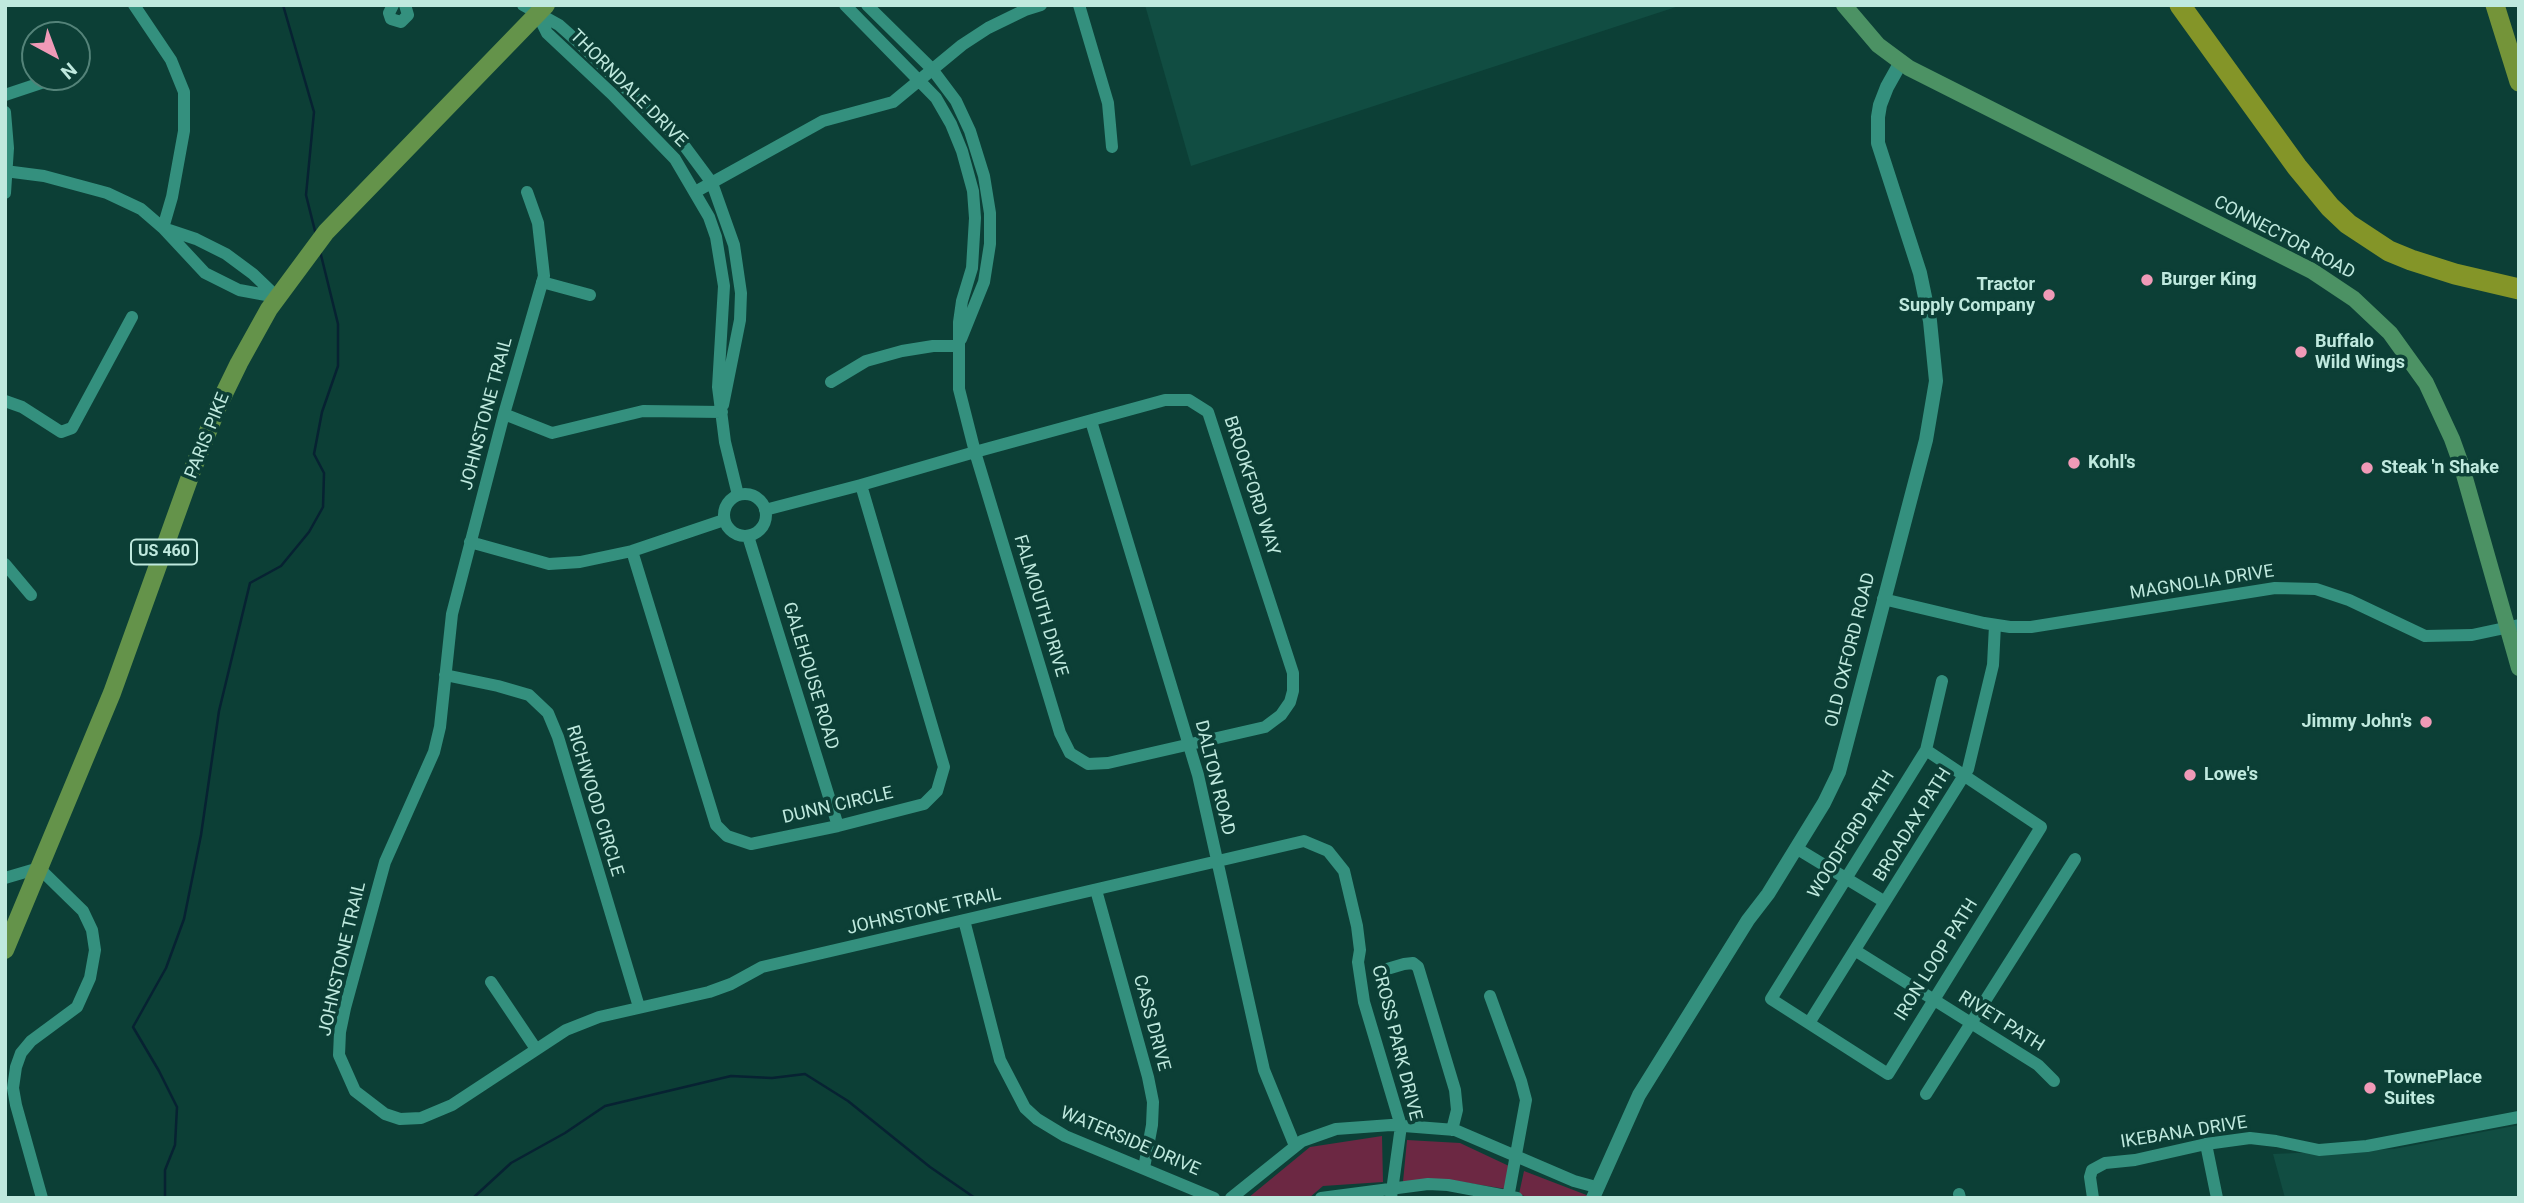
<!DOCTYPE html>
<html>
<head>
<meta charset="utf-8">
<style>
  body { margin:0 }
  #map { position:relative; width:2524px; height:1203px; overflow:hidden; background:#0c3f36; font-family:Roboto,sans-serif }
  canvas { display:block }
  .frame { position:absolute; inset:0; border:7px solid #bfe9de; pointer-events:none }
  .north { position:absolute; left:21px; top:21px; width:70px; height:70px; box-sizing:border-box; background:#0c3f36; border:2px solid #548379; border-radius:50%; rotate:139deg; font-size:19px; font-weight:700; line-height:28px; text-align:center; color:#bfe9de }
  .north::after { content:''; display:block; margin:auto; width:24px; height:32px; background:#f09ab7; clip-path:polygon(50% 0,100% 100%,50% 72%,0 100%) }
</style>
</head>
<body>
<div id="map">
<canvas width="2524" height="1203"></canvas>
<div class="frame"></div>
<div class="north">N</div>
</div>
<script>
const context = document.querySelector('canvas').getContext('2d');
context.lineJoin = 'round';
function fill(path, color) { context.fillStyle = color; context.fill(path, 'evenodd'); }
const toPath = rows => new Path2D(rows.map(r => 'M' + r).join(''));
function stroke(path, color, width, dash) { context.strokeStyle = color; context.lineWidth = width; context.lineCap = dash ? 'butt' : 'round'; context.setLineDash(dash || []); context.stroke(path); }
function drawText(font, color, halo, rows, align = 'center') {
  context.font = font + ' Roboto,sans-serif'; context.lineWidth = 7; context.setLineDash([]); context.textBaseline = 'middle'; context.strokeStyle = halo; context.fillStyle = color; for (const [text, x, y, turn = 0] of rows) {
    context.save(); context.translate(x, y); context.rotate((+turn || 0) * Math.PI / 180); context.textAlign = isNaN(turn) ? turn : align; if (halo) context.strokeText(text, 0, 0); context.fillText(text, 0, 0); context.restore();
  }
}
fill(toPath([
  [1145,5,1682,5,1191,166],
  [2519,1125,2519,1198,2285,1198,2273,1154,2394,1149]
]), '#114d42');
fill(toPath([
  [1382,1136,1383,1182,1323,1186,1309,1198,1248,1198,1310,1147],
  [1407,1140,1460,1143,1509,1166,1506,1189,1449,1180,1403,1182],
  [1524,1171,1589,1196,1588,1198,1530,1198,1519,1194]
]), '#6c2843');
stroke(toPath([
  [283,5,314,112,306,195,316,235],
  [165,1198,165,1170,175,1145,177,1107,159,1071,133,1027,166,968,184,919,201,835,219,711,250,583,281,566,309,532,323,507,324,473,314,454,322,412,338,366,338,324,320,251],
  [473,1198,511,1163,565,1133,605,1106,731,1076,772,1078,805,1074,848,1101,930,1167,975,1198]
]), '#072232', 2.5);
stroke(toPath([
  [134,5,171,60,184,92,184,131,172,197,163,228],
  [393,5,389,13,391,19,401,22,408,15,405,5],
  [523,5,559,25,577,41,683,144,712,183,734,245,741,293,740,320,723,405],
  [533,5,547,33,612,94,675,159,709,217,716,237,724,286,718,387,725,442,738,495],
  [867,5,932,69,956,101,970,131,984,176,990,213,990,244,984,282,961,339],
  [1079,5,1108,103,1112,147],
  [5,95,47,81],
  [5,112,8,148,5,193],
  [5,171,44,176,107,193,141,209,163,228,196,239,226,254,253,274,277,297],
  [527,192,538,223,544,276,504,414,452,614,440,727,434,752,385,862,345,1008,340,1032,339,1055,355,1091,385,1114,400,1119,421,1118,452,1105,566,1030,599,1017,709,992,731,984,762,967,1304,841,1328,851,1344,871,1357,926,1360,950,1358,962,1364,1002,1401,1126,1391,1198],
  [695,192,823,121,893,102,962,45,988,28,1025,10,1041,5],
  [163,228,205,273,239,290,277,297],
  [542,282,590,295],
  [831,382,866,361,902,351,933,346,958,346],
  [5,401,22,407,61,432,72,428,132,317],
  [504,414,552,433,643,411,722,412],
  [1091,421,1198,775,1264,1070,1295,1146],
  '724 515a21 21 0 1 1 42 0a21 21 0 1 1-42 0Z',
  [765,510,861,485,975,452,1165,400,1189,400,1208,412,1293,673,1293,691,1290,702,1281,715,1265,727,1108,763,1088,764,1070,753,1060,733,975,452,959,389,959,322,962,301,972,268,975,218,973,191,962,151,951,124,936,98,845,5],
  [748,536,838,826],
  [470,542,549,564,580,562,632,551,724,520],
  [632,551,716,825,727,836,751,844,838,826,924,804,937,791,944,767,861,485],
  [5,564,31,595],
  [1883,599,1984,623,2010,627,2031,627,2275,588,2316,589,2349,600,2425,636,2472,635,2519,625],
  [445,675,498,686,529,695,548,713,558,737,639,1007],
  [1926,750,2041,827,1888,1074,1771,999,1926,750,1942,681],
  [1796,848,1885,902],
  [5,878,39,868,83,911,92,930,95,950,90,978,77,1007,31,1041,21,1053,16,1067,13,1088,16,1105,42,1198],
  [1096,890,1148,1077,1153,1102,1152,1125,1144,1168],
  [964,920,1000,1060,1025,1108,1037,1119,1065,1136,1214,1198],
  [1856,951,2038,1065,2054,1081],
  [1387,969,1404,964,1413,963,1418,967,1455,1090,1457,1110,1452,1130],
  [491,982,536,1049],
  [1490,996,1521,1081,1526,1100,1508,1198],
  [1809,1023,1968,769,1993,665,1995,625],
  [1926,1094,2075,859],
  [2206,1144,2217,1198],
  [1959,1194,1960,1198],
  [1231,1198,1302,1141,1336,1129,1391,1125,1455,1130,1574,1181,1596,1187],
  [1321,1198,1428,1184,1448,1185,1517,1198],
  [2093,1198,2090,1177,2092,1170,2105,1163,2135,1160,2206,1144,2250,1138,2276,1141,2319,1150,2367,1146,2519,1117]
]), '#34907e', 12);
stroke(toPath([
  [1593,1198,1639,1095,1748,920,1768,894,1824,803,1839,772,1848,738,1926,440,1936,381,1930,321,1920,273,1878,143,1878,117,1880,105,1887,87,1901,62]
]), '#34907e', 14);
stroke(toPath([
  [1844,5,1878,45,1909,68,2312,271,2354,299,2390,333,2426,383,2452,439,2461,464,2519,668]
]), '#4c9264', 16);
stroke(toPath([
  [5,950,112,693,192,471,219,404,239,363,269,309,326,232,546,5]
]), '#64934a', 18);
stroke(toPath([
  [2495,5,2519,82]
]), '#749439', 19);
stroke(toPath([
  [2180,5,2297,167,2330,207,2348,224,2389,251,2411,260,2455,274,2519,289]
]), '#849528', 21);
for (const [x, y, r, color] of [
  [2147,280,7,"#f09ab7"],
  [2049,295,7,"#f09ab7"],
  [2301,352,7,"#f09ab7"],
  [2074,463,7,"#f09ab7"],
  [2367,468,7,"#f09ab7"],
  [2426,722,7,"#f09ab7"],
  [2190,775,7,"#f09ab7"],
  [2370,1088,7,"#f09ab7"]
]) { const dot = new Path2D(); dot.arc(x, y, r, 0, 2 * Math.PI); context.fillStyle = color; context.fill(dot); stroke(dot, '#0c3f36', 2.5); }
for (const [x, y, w] of [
  [164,552,66]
]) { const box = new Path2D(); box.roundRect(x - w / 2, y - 12.5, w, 25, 5); context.fillStyle = '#0c3f36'; context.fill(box); stroke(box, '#bfe9de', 2); }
drawText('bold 16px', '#bfe9de', null, [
  ["US 460",164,552]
]);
drawText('18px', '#bfe9de', '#0c3f36', [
  ["THORNDALE DRIVE",628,89,45],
  ["CONNECTOR ROAD",2284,238,28],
  ["JOHNSTONE TRAIL",487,414,-75],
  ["PARIS PIKE",208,436,-68],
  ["BROOKFORD WAY",1251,486,72],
  ["MAGNOLIA DRIVE",2202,583,-9],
  ["FALMOUTH DRIVE",1040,606,73],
  ["OLD OXFORD ROAD",1851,650,-76],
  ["GALEHOUSE ROAD",810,676,73],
  ["DALTON ROAD",1214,778,76],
  ["RICHWOOD CIRCLE",594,801,73],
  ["DUNN CIRCLE",838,806,-13],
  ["BROADAX PATH",1913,825,-58],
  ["WOODFORD PATH",1852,835,-58],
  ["JOHNSTONE TRAIL",924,912,-13],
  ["JOHNSTONE TRAIL",343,959,-77],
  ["IRON LOOP PATH",1937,960,-58],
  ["RIVET PATH",2001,1022,32],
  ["CASS DRIVE",1151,1023,75],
  ["CROSS PARK DRIVE",1396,1043,76],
  ["IKEBANA DRIVE",2184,1133,-9],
  ["WATERSIDE DRIVE",1130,1142,23]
]);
drawText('bold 18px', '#bfe9de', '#0c3f36', [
  ["Burger King",2161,280],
  ["Tractor",2035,285,"right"],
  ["Supply Company",2035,306,"right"],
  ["Buffalo",2315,342],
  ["Wild Wings",2315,363],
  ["Kohl's",2088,463],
  ["Steak 'n Shake",2381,468],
  ["Jimmy John's",2412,722,"right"],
  ["Lowe's",2204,775],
  ["TownePlace",2384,1078],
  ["Suites",2384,1099]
], 'left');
</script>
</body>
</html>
